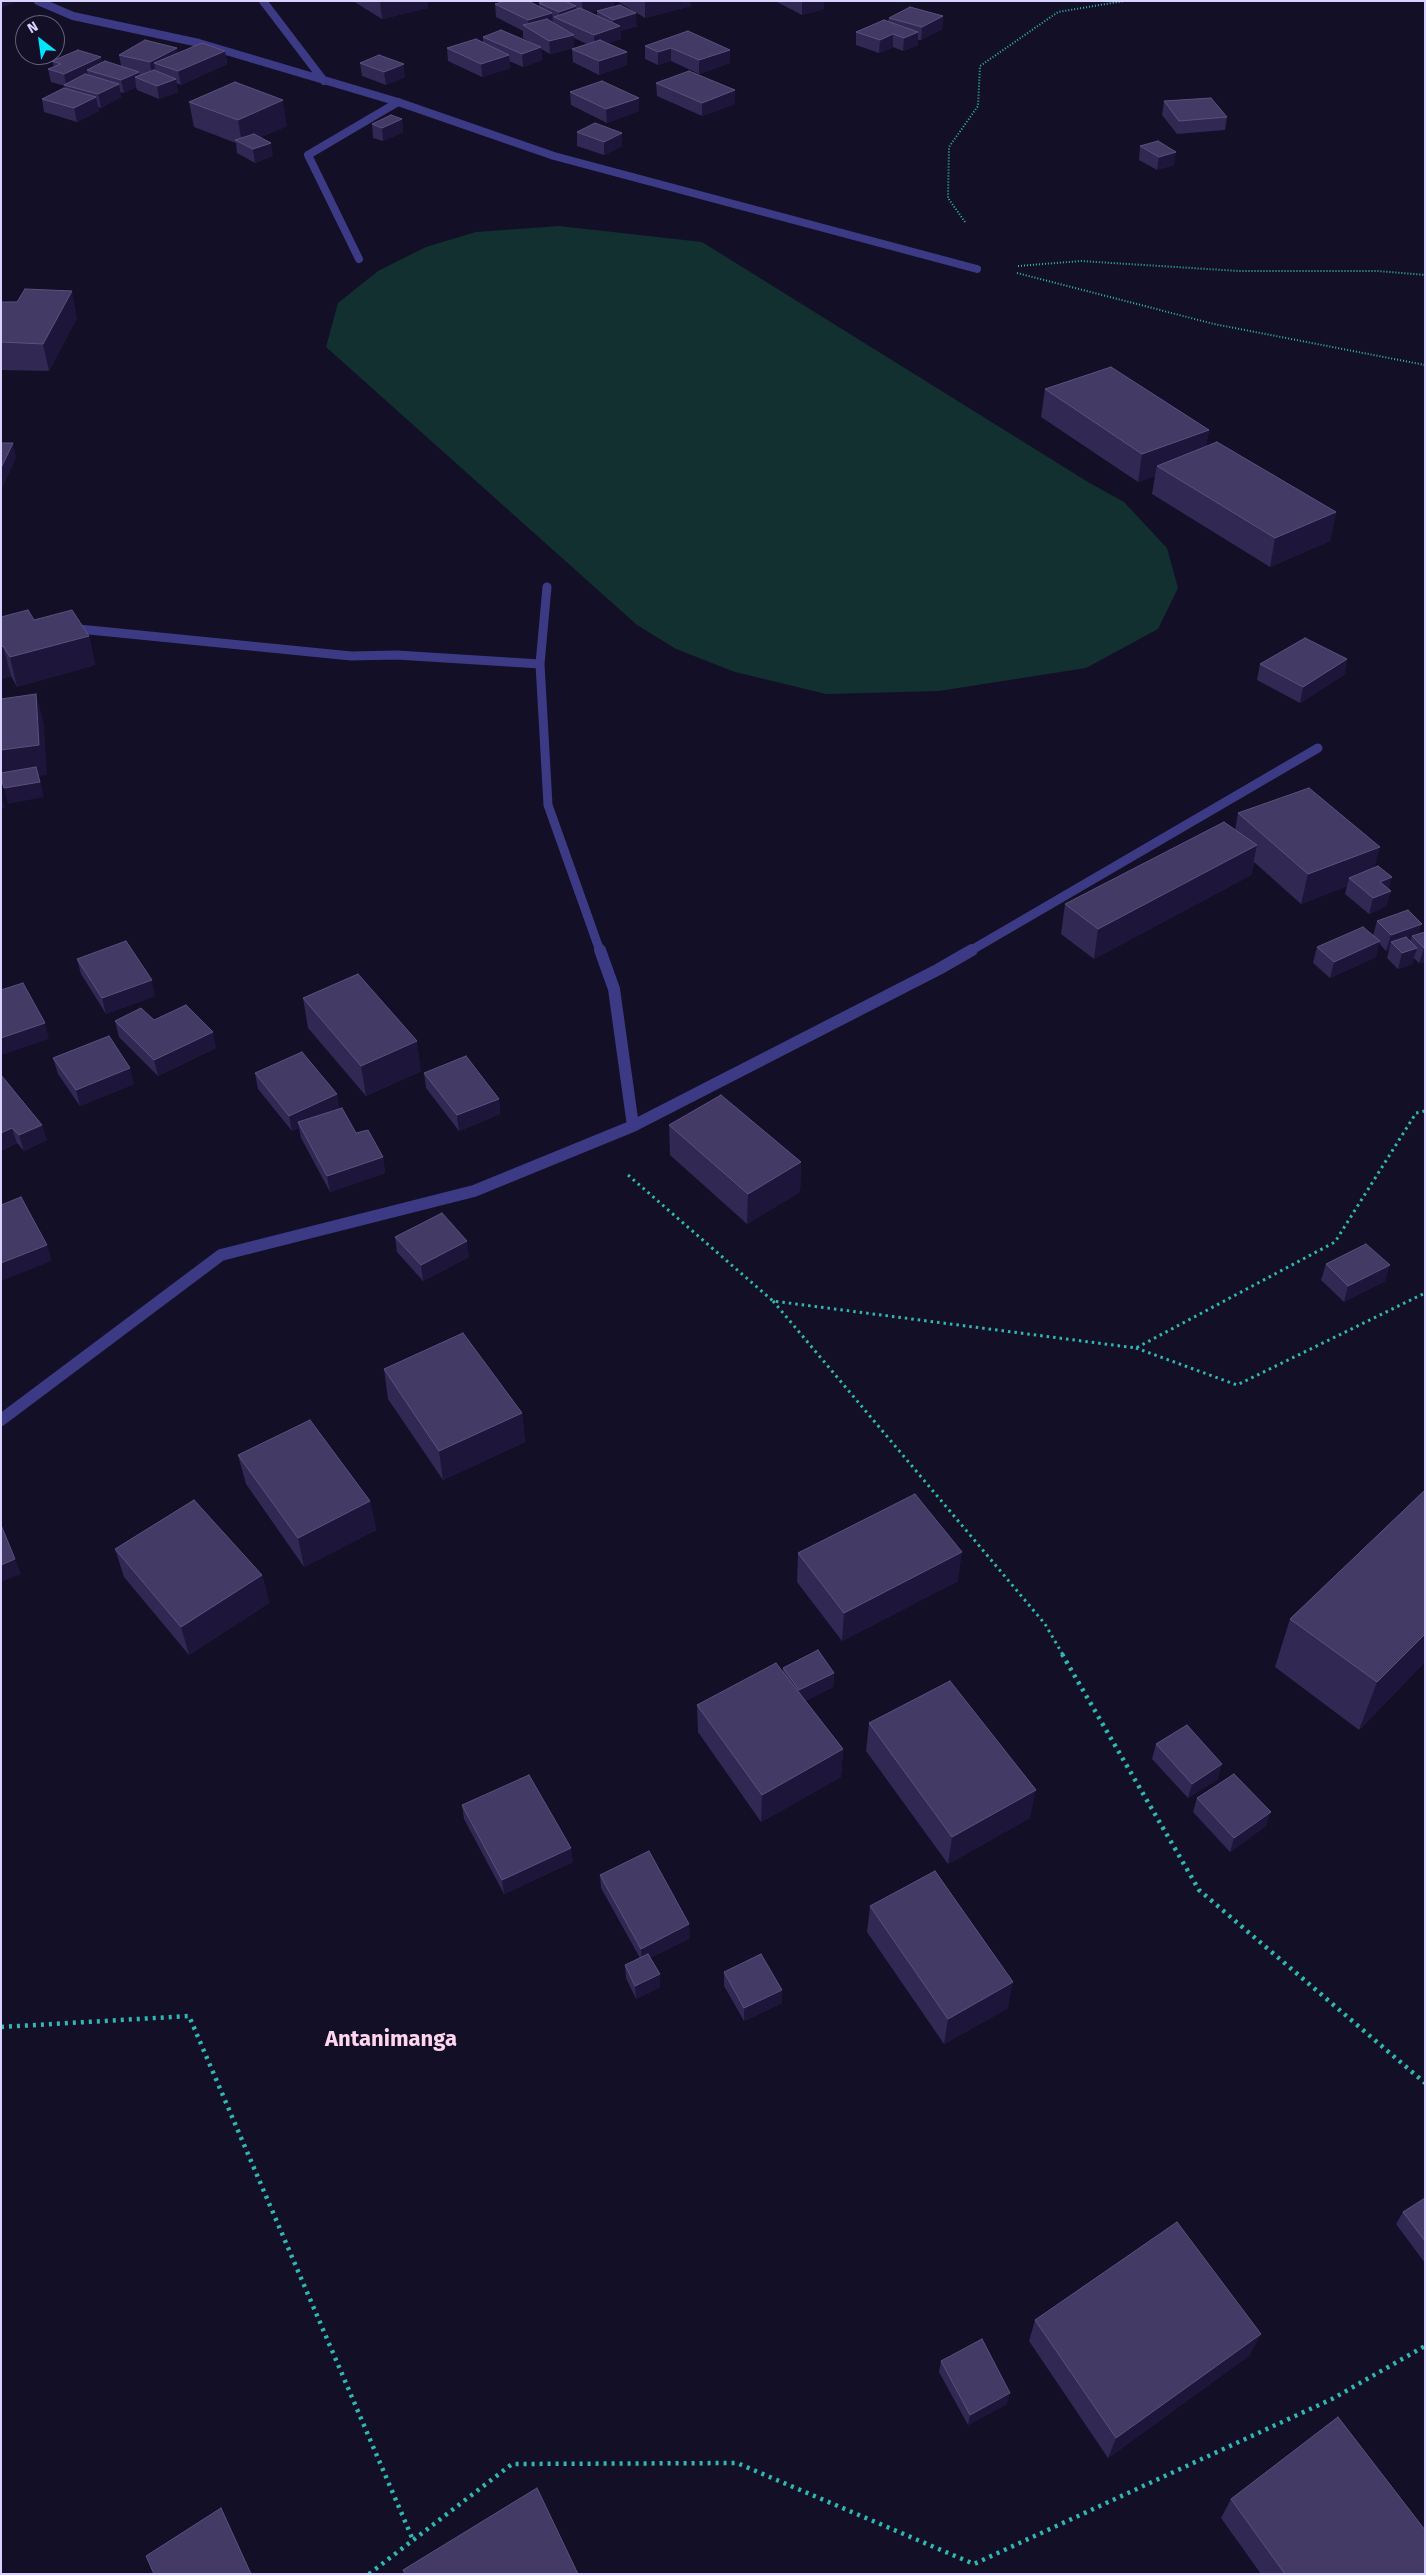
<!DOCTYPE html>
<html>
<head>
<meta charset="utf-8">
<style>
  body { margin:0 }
  #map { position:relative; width:1426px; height:2575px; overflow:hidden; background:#130f26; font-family:"Fira Sans",sans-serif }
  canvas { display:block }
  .frame { position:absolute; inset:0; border:2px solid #d9d4ff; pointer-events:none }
  .north { position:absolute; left:15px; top:15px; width:50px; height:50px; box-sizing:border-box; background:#130f26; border:1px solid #625e7d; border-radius:50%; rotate:330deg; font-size:14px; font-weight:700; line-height:20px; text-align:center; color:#d9d4ff }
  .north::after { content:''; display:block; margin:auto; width:18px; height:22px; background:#00e5ff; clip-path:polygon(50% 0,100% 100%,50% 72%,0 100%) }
</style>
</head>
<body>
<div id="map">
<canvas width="1426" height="2575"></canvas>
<div class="frame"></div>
<div class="north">N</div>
</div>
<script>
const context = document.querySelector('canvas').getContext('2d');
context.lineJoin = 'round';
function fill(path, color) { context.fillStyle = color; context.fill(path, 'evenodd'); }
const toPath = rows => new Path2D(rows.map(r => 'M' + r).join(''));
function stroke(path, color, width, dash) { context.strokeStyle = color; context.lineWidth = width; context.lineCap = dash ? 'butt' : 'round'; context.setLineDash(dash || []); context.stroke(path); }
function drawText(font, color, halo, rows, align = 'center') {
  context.font = font + ' "Fira Sans",sans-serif'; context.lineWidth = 5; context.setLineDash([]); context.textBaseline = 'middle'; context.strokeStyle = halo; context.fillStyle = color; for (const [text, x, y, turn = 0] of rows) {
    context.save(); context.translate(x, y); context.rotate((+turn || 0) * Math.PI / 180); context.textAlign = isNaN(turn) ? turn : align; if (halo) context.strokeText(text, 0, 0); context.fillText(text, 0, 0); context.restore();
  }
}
fill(toPath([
  [559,226,702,242,1088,482,1124,502,1167,548,1178,588,1158,629,1086,668,939,691,826,694,735,672,676,649,637,625,326,347,338,303,378,271,426,247,476,232]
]), '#12302f');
stroke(toPath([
  [965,222,948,198,949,147,978,106,980,66,1058,12,1124,1],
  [1018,266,1081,261,1239,271,1377,271,1425,275],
  [1017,273,1214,324,1425,365]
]), '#2fb8b0', 2, [1, 2]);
stroke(toPath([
  [628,1175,773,1301,1136,1348,1335,1242,1416,1113,1425,1111],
  [773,1301,1045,1624,1063,1655],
  [1136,1348,1237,1385,1425,1293]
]), '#2fb8b0', 3, [2.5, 4]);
stroke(toPath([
  [1062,1654,1199,1890,1425,2083],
  [1,2027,189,2016,413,2540],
  [369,2574,512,2464,737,2463,974,2564,1332,2399,1425,2346]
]), '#2fb8b0', 4.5, [3, 5]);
stroke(toPath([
  [359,259,308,155,398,102]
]), '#3d3a85', 8);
stroke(toPath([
  [38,1,73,16,199,43,398,102,554,156,977,269],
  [263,1,324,81]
]), '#3d3a85', 8);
stroke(toPath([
  [69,628,351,656,397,655,540,664,547,587],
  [540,664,548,805,600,951],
  [970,951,1318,748]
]), '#3d3a85', 9);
stroke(toPath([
  [600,950,614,989,633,1126],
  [1,1420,221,1255,474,1191,633,1126,939,969,972,950]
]), '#3d3a85', 12);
fill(toPath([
  [353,1,427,1,428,8,382,19],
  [545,1,613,1,614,6,590,12,597,16,597,11,637,26,620,31,621,39,607,43,627,52,627,65,599,75,573,62,572,49,587,44,574,38,574,48,550,54,541,49,542,60,523,67,509,61,510,68,482,77,448,61,447,48,483,43,483,37,534,44,523,38,523,31,496,17,495,4,539,6,539,3],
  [617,1,691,1,691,6,645,18],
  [777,1,824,1,824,9,802,15,777,2],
  [943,16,942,29,921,40,918,40,918,45,903,51,893,47,879,53,856,45,856,32,888,21,889,18],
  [645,46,730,50,730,63,699,74,671,61,658,65,645,59],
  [225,51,227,64,181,85,176,83,178,92,159,99,137,90,136,87,124,93,120,92,121,97,101,108,98,107,99,111,77,122,44,112,42,99,65,88,65,86,51,82,48,69,54,67,52,61,102,62,121,66,119,55,177,53],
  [360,63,405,77,386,85,362,76],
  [656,83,735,90,735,104,702,116,657,96],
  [570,92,639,98,639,111,607,123,571,105],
  [1164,101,1227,117,1225,130,1177,134,1162,115],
  [189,102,287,126,261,137,273,156,255,163,237,153,236,143,194,127],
  [402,119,403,132,383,141,373,138,372,124],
  [577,132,622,146,604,155,577,146],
  [1140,146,1174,165,1157,170,1139,160],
  [1,302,77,318,49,371,1,370],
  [1045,389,1209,430,1206,446,1336,512,1330,541,1270,567,1152,494,1155,476,1138,482,1041,417],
  [1,617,34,620,89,636,95,665,17,687,11,676,1,679],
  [1347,659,1344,675,1300,703,1257,680,1260,664],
  [1238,813,1374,868,1391,891,1386,906,1369,914,1345,894,1347,886,1301,904,1254,862,1251,875,1094,959,1061,934,1065,904,1235,830],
  [1377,921,1419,933,1425,932,1425,962,1419,963,1414,958,1412,964,1398,969,1387,958,1389,950,1386,951,1379,943,1376,957,1330,978,1313,963,1317,947,1373,936],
  [77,959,155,996,106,1014,81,974],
  [303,998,421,1071,366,1096,308,1028],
  [154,1020,216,1048,158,1076,119,1037,115,1021],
  [53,1058,134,1084,80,1106,58,1074],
  [255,1073,337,1094,339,1109,356,1133,383,1157,385,1173,330,1192,301,1138,299,1128,292,1131,258,1089],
  [424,1073,499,1099,500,1114,459,1131,426,1088],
  [1,1075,47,1140,24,1151,17,1143,1,1151],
  [669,1125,801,1162,800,1192,747,1224,670,1155],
  [395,1237,469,1257,423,1281,397,1252],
  [1326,1264,1385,1281,1344,1302,1321,1280],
  [384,1369,522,1413,525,1442,443,1480,388,1399],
  [238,1455,370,1501,376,1530,304,1567,246,1484],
  [1425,1490,1425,1662,1359,1730,1275,1667,1290,1619],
  [115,1549,262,1575,269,1603,189,1655,124,1577],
  [798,1553,958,1581,842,1641,797,1582],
  [783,1668,834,1673,833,1687,805,1701,843,1749,841,1777,761,1822,698,1732,697,1705,783,1672],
  [869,1723,1030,1818,948,1864,866,1751],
  [1156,1744,1218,1779,1188,1798,1152,1759],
  [1197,1798,1266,1826,1230,1852,1193,1812],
  [462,1805,573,1862,504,1894,464,1819],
  [600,1875,690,1938,650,1958,660,1987,636,1999,626,1978,625,1965,640,1958,601,1888],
  [870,1906,1008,2008,944,2044,867,1932],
  [724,1972,782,2003,744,2021,724,1986],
  [1425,2198,1425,2263,1396,2224,1403,2212],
  [1035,2320,1250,2355,1108,2458,1029,2341],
  [941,2361,1007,2404,968,2425,939,2372],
  [1231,2499,1425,2574,1261,2574,1221,2518]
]), '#312854');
fill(toPath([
  [1,1,15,1,16,2,1,8],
  [380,1,427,1,428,8,382,19],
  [613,1,614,6,583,14,582,2],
  [645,1,691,1,691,6,645,18],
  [806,1,824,1,824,9,802,15,802,2],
  [901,1,909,1,901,3],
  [576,6,576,19,559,19,559,12],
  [552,13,553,26,528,28,528,20],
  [636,13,637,26,620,31,621,39,595,48,594,35,613,28,613,20],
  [943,16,942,29,921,40,922,27],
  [918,32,918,45,903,51,904,38],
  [893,34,893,47,879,53,880,40],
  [574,35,574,48,550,54,549,41],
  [541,47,542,60,523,67,522,54],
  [177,48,179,61,154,63,156,74,152,76,150,62],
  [671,48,671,61,658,65,658,52],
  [730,50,730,63,699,74,699,60],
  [225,51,227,64,181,85,178,71],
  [627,52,627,65,599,75,599,61],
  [509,55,510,68,482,77,481,64],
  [101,57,104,70,87,70,88,77,66,85,64,74],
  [404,64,405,77,386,85,384,72],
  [139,72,140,79,135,77,136,87,124,93,121,80],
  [176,79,178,92,159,99,157,86],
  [119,84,121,97,101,108,98,94],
  [735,90,735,104,702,116,702,103],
  [96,97,99,111,77,122,74,108],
  [639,98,639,111,607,123,606,109],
  [283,100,287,126,244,145,242,143,238,120],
  [402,119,403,132,383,141,382,128],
  [622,133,622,146,604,155,604,142],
  [271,143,273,156,255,163,253,149],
  [1176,152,1174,165,1157,170,1159,157],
  [72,291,77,318,49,371,43,344],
  [1209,430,1204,459,1157,466,1155,476,1138,482,1142,454],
  [13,443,16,458,1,491,1,468],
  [1336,512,1330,541,1270,567,1275,538],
  [89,636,95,665,17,687,10,657],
  [3,646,11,676,1,679,1,647],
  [1347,659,1344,675,1300,703,1303,687],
  [36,694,44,724,47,775,39,776,44,797,8,804,4,788,38,776,1,781,1,750],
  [1,793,5,808,1,809],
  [1257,845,1251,875,1094,959,1098,929],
  [1380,847,1372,877,1349,878,1347,886,1301,904,1308,874],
  [1392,877,1388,892,1391,891,1386,906,1369,914,1373,898,1380,882],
  [1422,924,1417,940,1412,936,1410,942,1391,942,1389,950,1386,951,1391,935],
  [1380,941,1376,957,1330,978,1334,962],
  [1425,947,1425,962,1419,963,1424,948],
  [1417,948,1412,964,1398,969,1402,953],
  [152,980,155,996,106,1014,102,998],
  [45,1023,49,1039,2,1055,1,1038],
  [213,1032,216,1048,158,1076,154,1060],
  [417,1041,421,1071,366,1096,361,1066],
  [130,1068,134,1084,80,1106,76,1090],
  [337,1094,340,1110,298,1122,299,1128,292,1131,289,1116],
  [499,1099,500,1114,459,1131,457,1115],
  [42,1125,47,1140,24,1151,19,1135],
  [12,1128,17,1143,1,1151,1,1133],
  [383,1157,385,1173,330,1192,327,1176],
  [801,1162,800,1192,747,1224,748,1194],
  [467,1241,469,1257,423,1281,421,1265],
  [47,1245,52,1261,1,1281,1,1263],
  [1390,1265,1385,1281,1344,1302,1348,1286],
  [522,1413,525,1442,443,1480,439,1451],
  [370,1501,376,1530,304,1567,298,1538],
  [962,1552,958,1581,842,1641,844,1613],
  [15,1559,21,1574,1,1582,1,1565],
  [262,1575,269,1603,189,1655,181,1627],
  [1425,1634,1425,1662,1359,1730,1377,1682],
  [834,1673,833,1687,798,1705,799,1690],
  [843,1749,841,1777,761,1822,762,1795],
  [1222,1764,1218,1779,1188,1798,1192,1784],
  [1036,1790,1030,1818,948,1864,952,1837],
  [1271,1812,1266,1826,1230,1852,1234,1838],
  [571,1848,573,1862,504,1894,502,1880],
  [689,1924,690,1938,642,1962,641,1949],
  [660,1974,660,1987,636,1999,635,1986],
  [1013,1982,1008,2008,944,2044,948,2019],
  [782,1990,782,2003,744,2021,744,2008],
  [1261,2334,1250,2355,1108,2458,1116,2438],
  [1010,2393,1007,2404,968,2425,970,2415],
  [221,2508,226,2518,252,2574,251,2574]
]), '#1d163a');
const building = toPath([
  [505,1,528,1,552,13,528,20,495,4,505,1],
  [545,1,565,1,576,6,559,12,539,3,545,1],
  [620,5,636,13,613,20,597,11,620,5],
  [910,7,943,16,922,27,889,18,910,7],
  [580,8,620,26,594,35,554,17,580,8],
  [547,19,574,35,549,41,523,25,547,19],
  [884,20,918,32,904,38,893,34,880,40,856,32,884,20],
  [501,30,541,47,522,54,483,37,501,30],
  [688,31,730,50,699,60,671,48,658,52,645,46,688,31],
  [476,39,509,55,481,64,447,48,476,39],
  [145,40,177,48,150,62,119,55,145,40],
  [600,40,627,52,599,61,572,49,600,40],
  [202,43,225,51,178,71,154,63,202,43],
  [78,50,101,57,64,74,48,69,61,64,52,61,78,50],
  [379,55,404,64,384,72,360,63,379,55],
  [105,61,139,72,121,80,87,70,105,61],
  [154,70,176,79,157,86,135,77,154,70],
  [689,71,735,90,702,103,656,83,689,71],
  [85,74,119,84,98,94,64,85,85,74],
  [602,81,639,98,606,109,570,92,602,81],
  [235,82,283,100,238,120,189,102,235,82],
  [64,88,96,97,74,108,42,99,64,88],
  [1211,98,1227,117,1179,121,1164,101,1211,98],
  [391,115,402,119,382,128,372,124,391,115],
  [595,123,622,133,604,142,577,132,595,123],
  [254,134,271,143,253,149,235,140,254,134],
  [1158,141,1176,152,1159,157,1140,146,1158,141],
  [25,289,72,291,43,344,1,342,1,302,17,302,25,289],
  [1111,367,1209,430,1142,454,1045,389,1111,367],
  [1217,442,1336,512,1275,538,1157,466,1217,442],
  [1,443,13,443,1,468,1,443],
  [28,610,34,620,72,610,89,636,10,657,3,646,1,647,1,617,28,610],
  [1305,638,1347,659,1303,687,1260,664,1305,638],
  [36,694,39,745,1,750,1,699,36,694],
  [36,767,40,782,4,788,1,778,1,773,36,767],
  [1309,788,1380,847,1308,874,1238,813,1309,788],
  [1224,822,1257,845,1098,929,1065,904,1224,822],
  [1378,866,1392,877,1380,882,1391,891,1373,898,1349,878,1378,866],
  [1408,910,1422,924,1391,935,1377,921,1408,910],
  [1363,927,1380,941,1334,962,1317,947,1363,927],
  [1425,932,1425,947,1424,948,1412,936,1425,932],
  [1406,937,1417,948,1402,953,1391,942,1406,937],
  [126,941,152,980,102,998,77,959,126,941],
  [358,974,417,1041,361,1066,303,998,358,974],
  [23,983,45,1023,1,1038,1,990,23,983],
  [186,1005,213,1032,154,1060,115,1021,141,1008,154,1020,186,1005],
  [109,1036,130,1068,76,1090,53,1058,109,1036],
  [302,1052,337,1094,289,1116,255,1073,302,1052],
  [466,1056,499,1099,457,1115,424,1073,466,1056],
  [1,1075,42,1125,19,1135,12,1128,1,1133,1,1075],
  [721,1095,801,1162,748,1194,669,1125,721,1095],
  [342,1108,356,1133,368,1130,383,1157,327,1176,298,1122,342,1108],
  [21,1197,47,1245,1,1263,1,1205,21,1197],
  [442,1213,467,1241,421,1265,395,1237,442,1213],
  [1366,1244,1390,1265,1348,1286,1326,1264,1366,1244],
  [463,1333,522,1413,439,1451,384,1369,463,1333],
  [310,1420,370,1501,298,1538,238,1455,310,1420],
  [1425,1490,1425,1634,1377,1682,1290,1619,1425,1490],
  [915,1494,962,1552,844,1613,798,1553,915,1494],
  [194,1500,262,1575,181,1627,115,1549,194,1500],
  [1,1525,15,1559,1,1565,1,1525],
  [818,1650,834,1673,799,1690,783,1668,818,1650],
  [776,1663,843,1749,762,1795,697,1705,776,1663],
  [950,1681,1036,1790,952,1837,869,1723,950,1681],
  [1187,1725,1222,1764,1192,1784,1156,1744,1187,1725],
  [1234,1774,1271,1812,1234,1838,1197,1798,1234,1774],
  [529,1775,571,1848,502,1880,462,1805,529,1775],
  [649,1851,689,1924,641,1949,600,1875,649,1851],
  [935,1871,1013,1982,948,2019,870,1906,935,1871],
  [648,1954,660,1974,635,1986,625,1965,648,1954],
  [761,1954,782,1990,744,2008,724,1972,761,1954],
  [1425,2198,1425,2241,1403,2212,1425,2198],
  [1177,2222,1261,2334,1116,2438,1035,2320,1177,2222],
  [982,2339,1010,2393,970,2415,941,2361,982,2339],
  [1338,2417,1425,2530,1425,2574,1285,2574,1231,2499,1338,2417],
  [537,2488,578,2574,405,2574,403,2570,537,2488],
  [221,2508,251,2574,154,2574,146,2556,221,2508]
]);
fill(building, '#433a66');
stroke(building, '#5a527e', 1);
drawText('bold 22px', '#ffd6f0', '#130f26', [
  ["Antanimanga",391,2040]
]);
</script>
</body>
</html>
